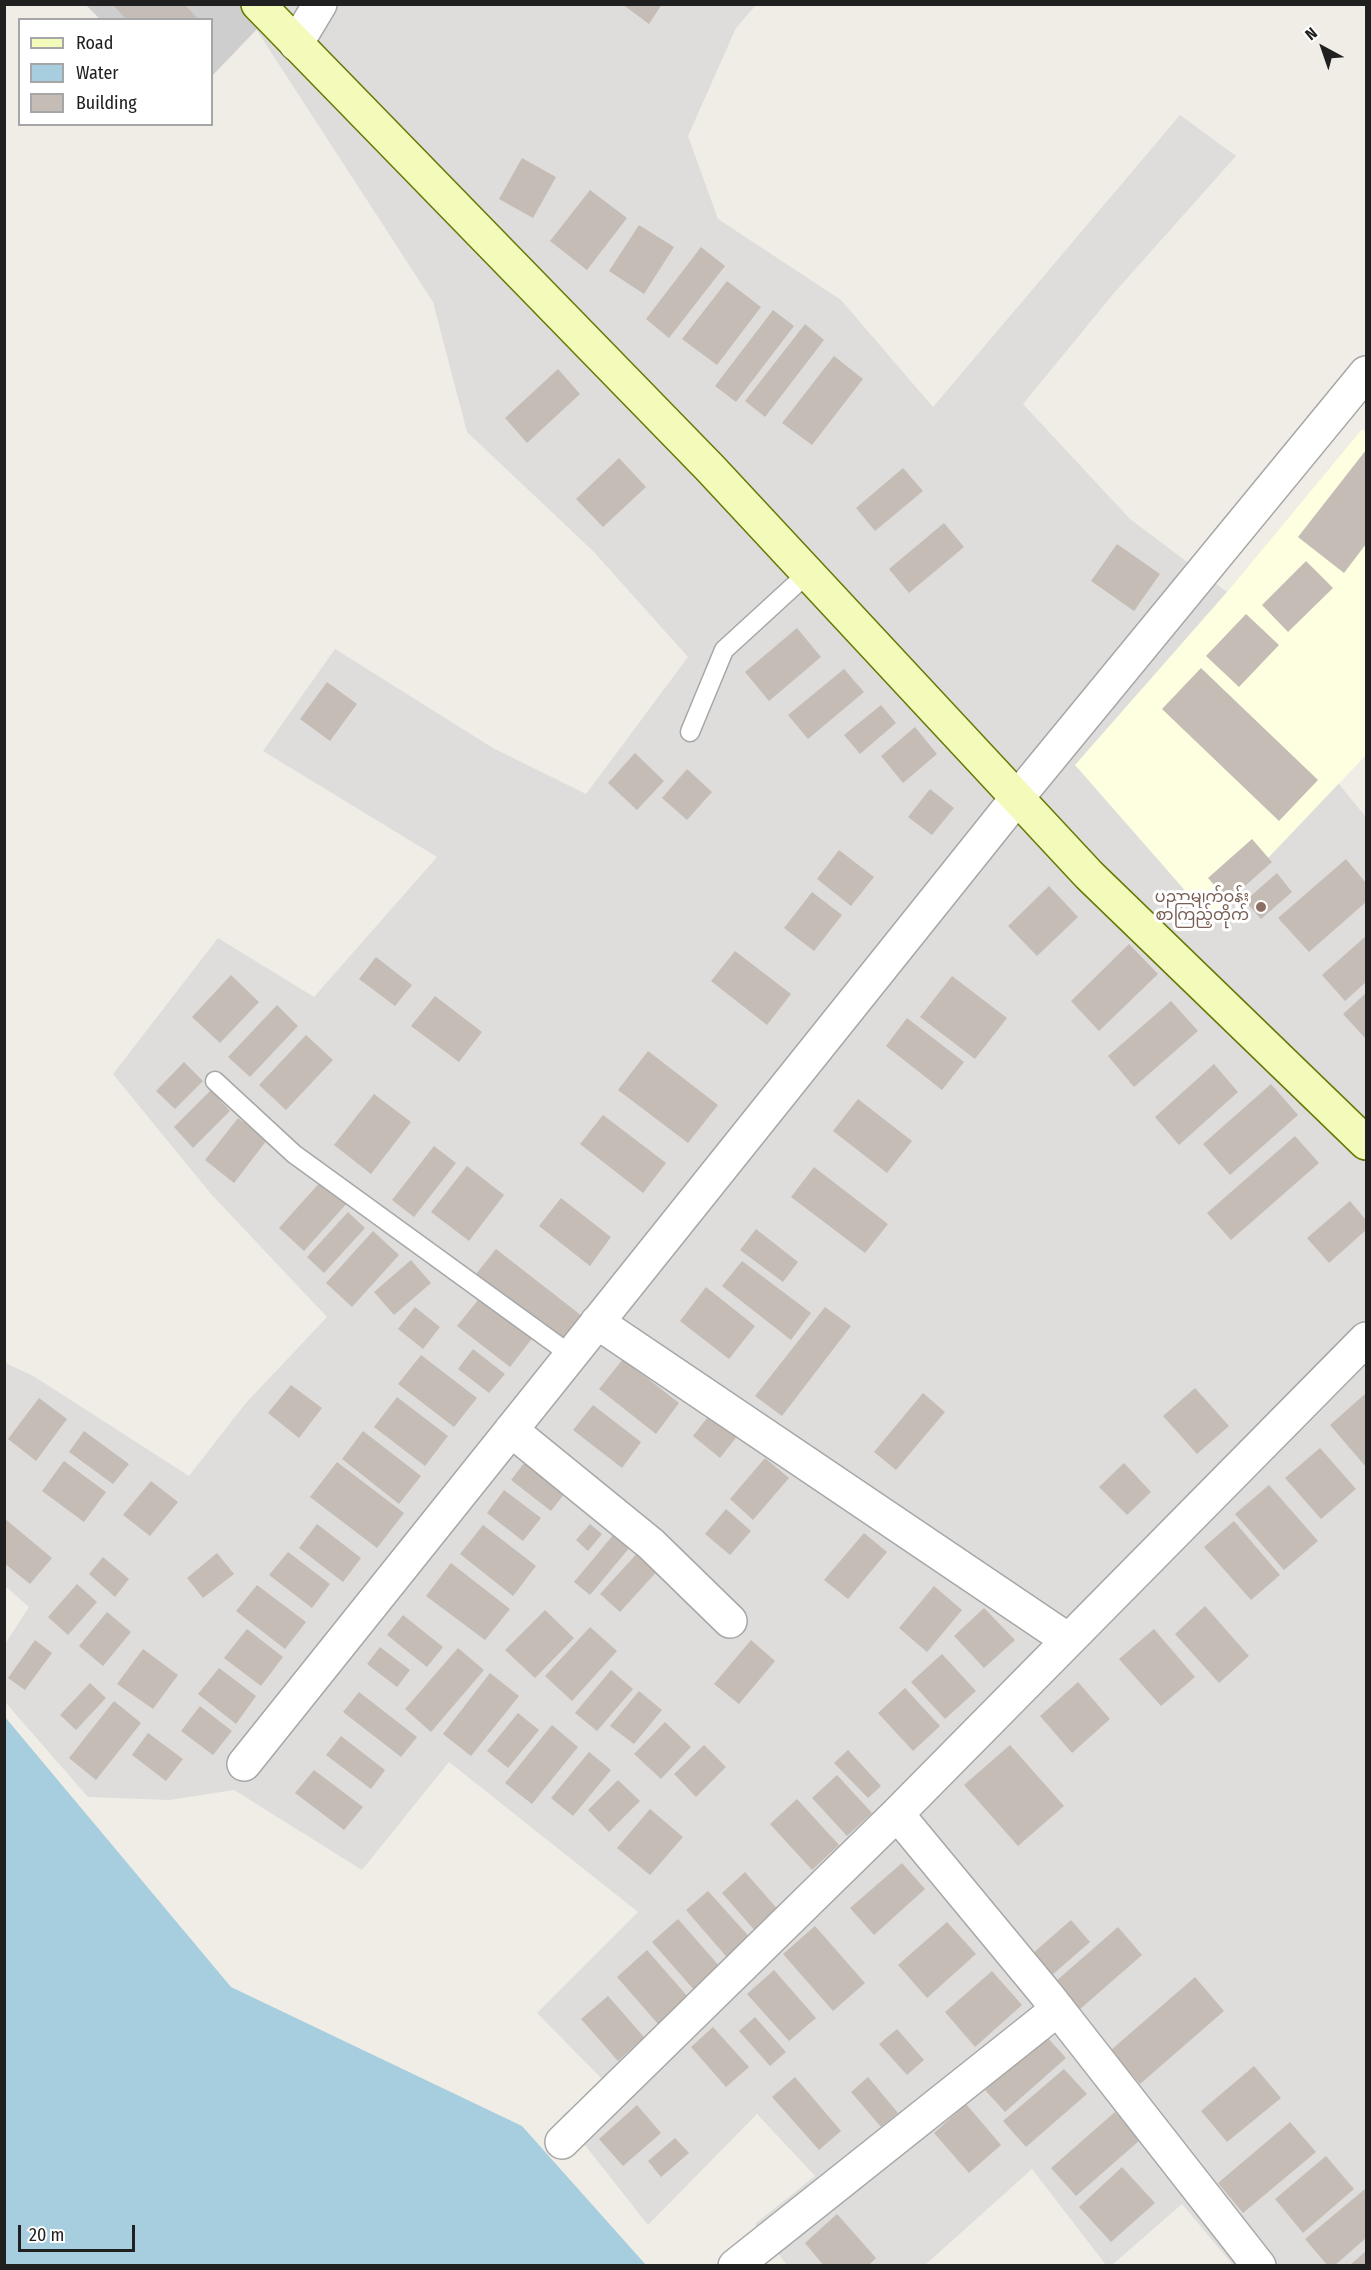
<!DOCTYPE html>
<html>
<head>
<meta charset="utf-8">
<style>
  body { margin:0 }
  #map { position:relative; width:1371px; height:2270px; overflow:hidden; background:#f0ede6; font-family:"Fira Sans Condensed",sans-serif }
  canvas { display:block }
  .frame { position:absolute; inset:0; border:6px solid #202020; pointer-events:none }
  .legend { position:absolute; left:18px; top:18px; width:195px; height:108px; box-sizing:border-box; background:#fff; border:2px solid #a6a6a6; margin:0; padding:8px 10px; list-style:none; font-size:18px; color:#202020 }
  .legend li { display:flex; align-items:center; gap:12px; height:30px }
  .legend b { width:30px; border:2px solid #a6a6a6 }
  .north { position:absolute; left:1293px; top:18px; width:60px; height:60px; -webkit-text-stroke:4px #fff; paint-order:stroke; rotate:320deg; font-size:16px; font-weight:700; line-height:24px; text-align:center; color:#202020 }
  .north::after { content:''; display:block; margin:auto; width:21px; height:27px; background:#202020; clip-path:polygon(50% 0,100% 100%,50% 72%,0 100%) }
  .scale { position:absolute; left:18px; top:2225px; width:117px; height:27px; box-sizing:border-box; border:3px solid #202020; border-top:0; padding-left:8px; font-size:18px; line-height:21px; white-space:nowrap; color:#202020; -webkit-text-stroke:4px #fff; paint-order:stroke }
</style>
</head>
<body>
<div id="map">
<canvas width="1371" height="2270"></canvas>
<div class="frame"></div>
<ul class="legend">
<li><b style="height:8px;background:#f3faba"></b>Road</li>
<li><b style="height:16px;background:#a6cede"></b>Water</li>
<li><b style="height:16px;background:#c5bdb5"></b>Building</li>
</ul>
<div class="north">N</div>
<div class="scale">20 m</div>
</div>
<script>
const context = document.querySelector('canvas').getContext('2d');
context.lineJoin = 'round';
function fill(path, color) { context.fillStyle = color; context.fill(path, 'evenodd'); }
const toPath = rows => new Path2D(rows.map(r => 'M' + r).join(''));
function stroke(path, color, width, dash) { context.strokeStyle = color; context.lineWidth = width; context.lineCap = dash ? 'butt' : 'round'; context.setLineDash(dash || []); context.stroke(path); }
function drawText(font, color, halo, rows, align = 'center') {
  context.font = font + ' "Fira Sans Condensed","Noto Sans Myanmar",sans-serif'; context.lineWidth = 6; context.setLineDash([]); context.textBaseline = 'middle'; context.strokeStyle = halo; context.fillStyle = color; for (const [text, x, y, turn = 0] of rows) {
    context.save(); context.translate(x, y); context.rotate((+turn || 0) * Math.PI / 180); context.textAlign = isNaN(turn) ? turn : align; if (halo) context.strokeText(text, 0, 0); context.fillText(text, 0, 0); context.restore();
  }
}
fill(toPath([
  [280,5,756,5,736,28,688,136,718,219,841,300,933,407,1180,115,1236,156,1114,293,1023,404,1130,519,1227,592,1362,429,1366,432,1366,755,1338,783,1366,817,1366,2265,1233,2265,1182,2204,1112,2265,1106,2265,1032,2169,925,2265,787,2265,755,2224,815,2176,757,2114,648,2225,562,2116,604,2081,537,2013,638,1912,449,1762,362,1870,234,1790,169,1800,88,1797,5,1702,5,1644,29,1607,5,1586,4,1362,35,1377,189,1476,245,1404,327,1317,211,1194,113,1074,218,938,314,997,437,857,263,751,335,649,493,748,586,794,688,657,593,551,467,432,433,302,256,29]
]), '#dedddc');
fill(toPath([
  [1362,429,1366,432,1366,755,1210,919,1075,765,1227,592]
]), '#fdffe0');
fill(toPath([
  [86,5,280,5,212,76,212,20,100,19]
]), '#cecece');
fill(toPath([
  [5,1717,231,1987,522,2126,646,2265,5,2265]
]), '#a6cede');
fill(toPath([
  [112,4,184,4,199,20,127,20],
  [622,4,662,4,649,24],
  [522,158,556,177,533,218,499,199],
  [590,190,627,218,587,270,550,241],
  [639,225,674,247,644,294,609,271],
  [701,247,725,266,669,338,646,319],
  [727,281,761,307,717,365,682,339],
  [773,310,794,326,736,402,715,386],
  [805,324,824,340,765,417,745,401],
  [834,356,863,379,812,445,782,423],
  [558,369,580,394,527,443,505,418],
  [1366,450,1366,544,1344,573,1298,537],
  [619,458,646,487,603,527,576,499],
  [903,468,923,491,875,531,856,508],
  [944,523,964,547,909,593,889,569],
  [1117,544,1160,574,1134,611,1091,581],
  [1306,561,1333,588,1288,632,1262,605],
  [1246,614,1279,645,1239,687,1206,656],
  [797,628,821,657,769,701,745,672],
  [1201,668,1318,780,1279,821,1162,709],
  [844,669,864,692,808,739,788,715],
  [327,682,357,704,330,741,300,719],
  [881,705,896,723,860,754,844,735],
  [915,727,937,754,903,783,881,756],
  [635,753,664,781,637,810,608,783],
  [687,769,712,792,687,820,662,798],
  [930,789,954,808,932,835,908,817],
  [1252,839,1272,862,1228,901,1208,878],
  [839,850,874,877,851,906,817,879],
  [1346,859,1366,883,1366,902,1309,952,1278,918],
  [1277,873,1292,892,1261,919,1245,901],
  [1049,886,1078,917,1037,956,1008,926],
  [812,892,842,915,814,951,784,928],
  [1366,936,1366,982,1345,1001,1322,975],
  [1129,944,1158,974,1099,1031,1071,1001],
  [735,951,791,994,767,1025,711,981],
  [376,957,412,985,395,1006,359,979],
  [231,975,259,1002,220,1043,192,1017],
  [952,976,1007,1018,975,1059,920,1017],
  [1366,993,1366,1036,1365,1038,1343,1014],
  [435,996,482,1032,459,1062,411,1026],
  [1171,1001,1198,1031,1134,1087,1108,1056],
  [277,1005,298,1026,250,1077,228,1057],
  [907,1018,964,1062,942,1090,886,1046],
  [306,1035,333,1060,286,1110,259,1085],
  [648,1051,718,1105,688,1143,618,1090],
  [184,1062,203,1081,175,1109,156,1091],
  [1214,1064,1238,1092,1179,1145,1155,1117],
  [1271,1084,1298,1115,1230,1175,1203,1144],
  [211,1090,230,1111,193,1148,174,1127],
  [374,1094,411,1122,371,1174,334,1145],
  [858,1099,912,1141,887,1173,833,1131],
  [603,1115,666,1163,643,1193,580,1144],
  [238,1118,267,1140,234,1183,205,1160],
  [1295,1136,1319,1163,1231,1240,1207,1213],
  [434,1146,456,1163,414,1217,392,1200],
  [467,1166,504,1195,469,1241,431,1212],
  [814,1167,888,1224,865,1253,791,1197],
  [322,1180,348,1202,304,1251,279,1228],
  [561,1198,611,1237,590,1266,539,1226],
  [1350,1201,1366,1220,1366,1230,1329,1263,1307,1238],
  [348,1212,365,1228,324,1273,307,1257],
  [756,1229,798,1262,783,1282,740,1250],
  [373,1231,399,1255,352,1307,326,1283],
  [496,1249,582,1316,563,1342,476,1274],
  [411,1260,431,1283,394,1315,374,1292],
  [742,1261,811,1313,791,1340,722,1286],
  [706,1287,755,1326,729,1359,680,1321],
  [482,1295,534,1336,510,1367,457,1326],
  [415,1307,440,1327,423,1349,398,1329],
  [825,1307,851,1326,782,1416,755,1396],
  [473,1349,505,1374,489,1393,458,1369],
  [421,1355,477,1398,454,1427,398,1384],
  [623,1359,679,1403,656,1434,599,1389],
  [291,1385,322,1408,299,1438,268,1413],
  [1195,1388,1229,1426,1197,1454,1163,1416],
  [923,1393,945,1412,896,1470,874,1452],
  [1366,1393,1366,1467,1330,1425],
  [397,1397,448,1436,425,1466,374,1427],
  [39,1398,67,1419,36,1461,8,1439],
  [593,1405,641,1442,622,1468,573,1430],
  [714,1409,742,1430,720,1458,693,1436],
  [84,1431,129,1464,113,1484,69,1452],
  [363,1431,421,1476,399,1504,342,1459],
  [1320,1448,1356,1489,1321,1519,1285,1478],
  [531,1454,571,1485,551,1511,511,1480],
  [765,1458,789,1478,753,1520,730,1499],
  [64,1461,106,1492,84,1522,42,1491],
  [337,1462,404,1513,377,1548,310,1497],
  [1124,1463,1151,1492,1127,1515,1099,1487],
  [151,1481,178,1502,150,1536,123,1515],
  [1269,1485,1318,1541,1284,1570,1235,1514],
  [504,1490,541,1518,523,1541,487,1513],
  [726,1509,751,1531,730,1555,705,1534],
  [4,1518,52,1558,30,1584,4,1563],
  [1234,1521,1280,1575,1251,1600,1204,1547],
  [317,1524,361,1558,343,1582,299,1548],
  [590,1524,602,1534,588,1551,576,1540],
  [483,1525,536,1566,513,1596,460,1554],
  [619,1528,635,1541,590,1595,574,1582],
  [864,1533,887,1552,848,1599,824,1580],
  [641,1549,661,1567,620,1612,600,1594],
  [288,1552,330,1584,312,1608,269,1575],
  [217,1553,234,1574,203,1598,187,1578],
  [103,1557,129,1579,115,1597,89,1574],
  [451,1563,510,1609,485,1640,426,1596],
  [77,1584,97,1602,68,1635,48,1617],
  [257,1585,306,1622,285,1649,236,1611],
  [934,1586,962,1610,927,1652,899,1628],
  [1205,1606,1249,1656,1219,1683,1175,1634],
  [984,1608,1015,1640,984,1668,954,1636],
  [545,1610,574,1638,535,1678,505,1650],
  [107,1612,131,1632,103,1666,79,1646],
  [403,1615,443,1647,427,1667,387,1635],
  [590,1627,617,1651,572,1701,545,1676],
  [247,1629,283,1657,261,1686,224,1658],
  [1154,1629,1195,1677,1161,1706,1119,1659],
  [35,1640,52,1653,25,1690,8,1678],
  [751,1640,775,1661,739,1704,714,1684],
  [380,1647,410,1670,397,1687,367,1664],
  [458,1648,484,1670,431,1732,405,1709],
  [143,1649,178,1675,153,1709,117,1684],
  [942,1654,976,1691,945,1719,911,1682],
  [219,1668,256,1696,236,1724,198,1694],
  [611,1670,633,1689,597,1731,575,1713],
  [490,1673,519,1696,471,1756,443,1734],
  [1078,1682,1110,1719,1072,1753,1040,1716],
  [90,1683,106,1698,76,1730,60,1715],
  [905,1688,940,1726,913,1751,878,1713],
  [639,1691,662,1710,634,1744,610,1726],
  [359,1692,417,1737,401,1757,343,1712],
  [114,1701,141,1723,96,1780,69,1758],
  [200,1706,232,1731,213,1755,181,1731],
  [518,1713,539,1730,508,1768,487,1751],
  [665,1722,691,1747,661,1779,634,1754],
  [552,1725,578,1747,532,1804,505,1783],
  [148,1733,183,1759,166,1781,132,1755],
  [341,1736,385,1770,371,1789,326,1755],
  [704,1745,726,1767,696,1797,674,1774],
  [1010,1745,1064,1806,1018,1846,964,1785],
  [848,1750,881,1786,868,1798,834,1763],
  [589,1752,611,1770,573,1816,551,1798],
  [314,1770,363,1807,344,1830,295,1793],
  [837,1775,872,1813,847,1836,812,1798],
  [618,1780,640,1801,609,1832,588,1810],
  [797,1799,839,1845,812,1870,770,1824],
  [650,1809,683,1837,650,1875,617,1848],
  [902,1863,925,1889,874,1935,850,1908],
  [745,1872,780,1912,757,1933,722,1893],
  [708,1891,754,1942,731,1962,686,1910],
  [678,1919,721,1968,695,1991,652,1942],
  [1071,1920,1090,1942,1051,1976,1032,1954],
  [947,1922,976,1954,927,1998,898,1965],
  [815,1926,865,1983,833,2011,783,1954],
  [1118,1927,1142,1955,1079,2010,1055,1982],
  [647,1950,688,1997,658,2024,617,1977],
  [774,1970,816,2018,789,2041,747,1994],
  [992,1971,1022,2005,975,2047,945,2012],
  [1195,1977,1224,2011,1140,2084,1111,2050],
  [608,1996,644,2037,618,2061,581,2019],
  [755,2017,786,2052,770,2066,739,2031],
  [713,2027,749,2067,726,2087,691,2047],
  [897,2029,924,2060,907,2075,879,2044],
  [1046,2036,1066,2058,1005,2112,985,2090],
  [1254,2066,1281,2098,1227,2142,1201,2111],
  [1064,2069,1087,2094,1026,2147,1003,2121],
  [795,2077,841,2131,819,2150,772,2097],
  [868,2077,898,2113,881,2127,851,2092],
  [966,2104,1001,2145,969,2173,934,2133],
  [637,2105,661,2133,623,2166,599,2139],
  [1115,2112,1140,2140,1076,2196,1051,2168],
  [1290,2122,1316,2152,1243,2213,1218,2183],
  [675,2138,689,2153,661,2177,648,2161],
  [1326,2156,1354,2189,1303,2233,1275,2199],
  [1122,2167,1155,2203,1111,2242,1079,2207],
  [1365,2189,1366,2238,1334,2266,1328,2266,1305,2239],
  [837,2214,876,2258,868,2266,824,2266,805,2243],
  [1366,2251,1366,2266,1349,2266]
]), '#c5bdb5');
const lane = toPath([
  [690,732,724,650,808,573],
  [215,1081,294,1154,571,1355]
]);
const street = toPath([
  [296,44,320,4],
  [597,1322,1068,1640],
  [511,1430,651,1544,730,1621],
  [244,1764,1017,798,1366,373],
  [897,1814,1046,1994,1259,2266],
  [562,2142,897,1814,1366,1339],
  [735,2266,1058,2009]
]);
const secondary = toPath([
  [258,4,710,468,1089,875,1366,1143]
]);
stroke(lane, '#a7a7a7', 21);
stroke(street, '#a7a7a7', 36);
stroke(secondary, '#657904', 36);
stroke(lane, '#fff', 18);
stroke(street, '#fff', 33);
stroke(secondary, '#f3faba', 33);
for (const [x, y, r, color] of [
  [1261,907,6,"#8d6e63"]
]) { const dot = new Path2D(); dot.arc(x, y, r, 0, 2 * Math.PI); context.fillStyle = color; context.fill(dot); stroke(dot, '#fff', 2); }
drawText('16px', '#785e54', '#fff', [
  ["ပညာမျက်ဝန်း",1249,898],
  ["စာကြည့်တိုက်",1249,916]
], 'right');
</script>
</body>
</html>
